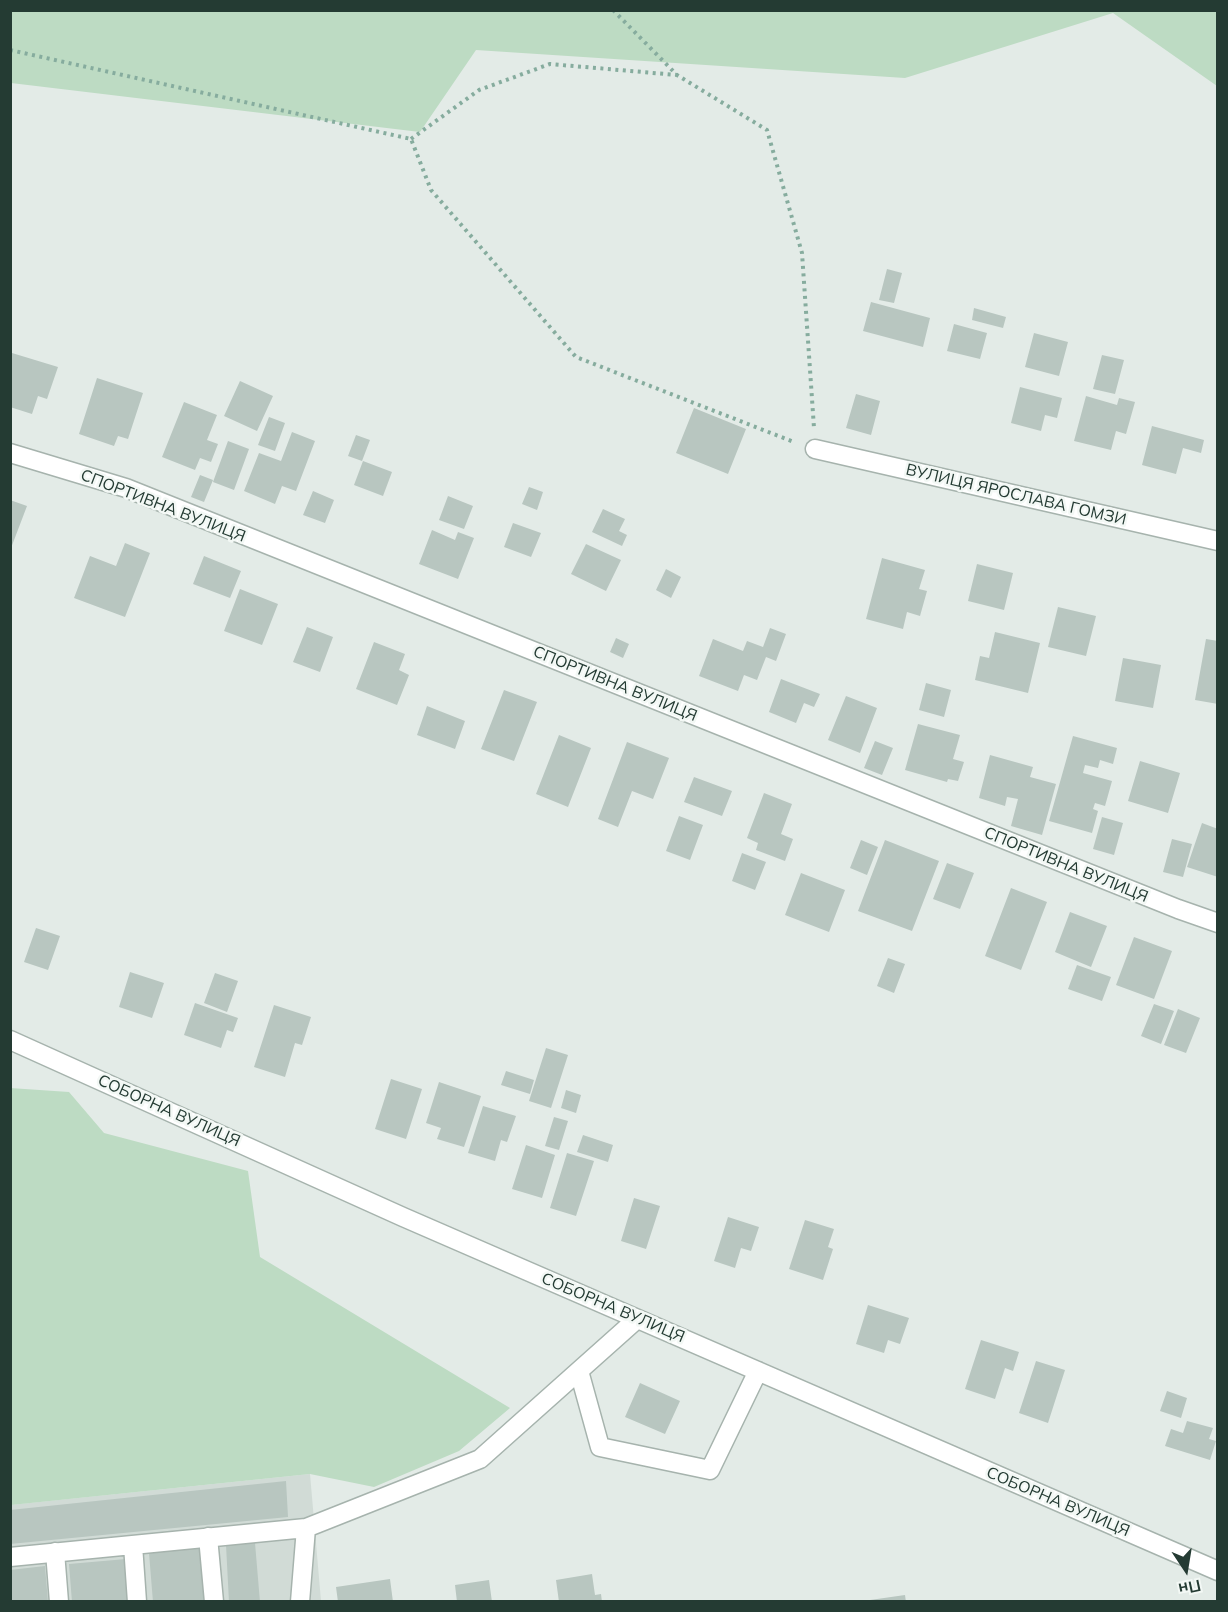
<!DOCTYPE html>
<meta charset="utf-8">
<style>
body{margin:0}
#map{position:relative;width:1228px;height:1612px;overflow:hidden;background:#e3ebe7;font-family:Mulish,sans-serif}
canvas{display:block}
.frame{position:absolute;inset:0;border:12px solid #243b33;pointer-events:none}
.north{position:absolute;left:1156px;top:1540px;width:60px;height:60px;-webkit-text-stroke:4px #f3f8f5;paint-order:stroke;rotate:168deg;font-size:16px;font-weight:700;line-height:24px;text-align:center;color:#243b33}
.north::after{content:'';display:block;margin:auto;width:21px;height:27px;background:#243b33;clip-path:polygon(50% 0,100% 100%,50% 72%,0 100%)}
</style>
<div id="map">
<canvas width="1228" height="1612"></canvas>
<div class="frame"></div>
<div class="north">Пн</div>
</div>
<script>
const c = document.querySelector('canvas').getContext('2d');
c.lineJoin = 'round';
function paint(path, color) {
  c.fillStyle = color;
  c.fill(path, 'evenodd');
}
function poly(rows) {
  const path = new Path2D();
  for (const r of rows) {
    path.moveTo(r[0], r[1]);
    for (let i = 2; i < r.length; i += 2) path.lineTo(r[i], r[i + 1]);
  }
  return path;
}
function strokePath(path, color, width, dash) {
  c.strokeStyle = color;
  c.lineWidth = width;
  c.lineCap = dash ? 'butt' : 'round';
  c.setLineDash(dash || []);
  c.stroke(path);
}
function write(font, color, halo, rows, align = 'center') {
  c.font = font + ' Mulish,sans-serif';
  c.lineWidth = 5;
  c.setLineDash([]);
  c.textBaseline = 'middle';
  c.strokeStyle = halo;
  c.fillStyle = color;
  for (const [text, x, y, turn = 0] of rows) {
    c.save();
    c.translate(x, y);
    c.rotate((+turn || 0) * Math.PI / 180);
    c.textAlign = isNaN(turn) ? turn : align;
    if (halo) c.strokeText(text, 0, 0);
    c.fillText(text, 0, 0);
    c.restore();
  }
}
paint(poly([
 [310,1474,321,1601,11,1601,10,1505]
]), '#d1dbd6');
paint(poly([
 [11,10,1217,11,1217,86,1113,13,905,78,476,50,420,132,11,83],
 [10,1088,69,1092,104,1133,248,1171,260,1257,510,1408,459,1451,374,1487,310,1474,11,1505]
]), '#bddbc3');
paint(poly([
 [887,269,902,273,894,303,879,300],
 [871,302,930,318,923,347,863,331],
 [974,308,1006,317,1003,328,972,320],
 [954,324,987,333,980,359,947,351],
 [1034,333,1068,342,1059,376,1025,367],
 [12,353,58,367,47,399,38,396,32,414,10,407],
 [1102,355,1124,360,1115,394,1093,389],
 [97,378,143,393,128,439,118,436,114,446,79,434],
 [240,381,273,396,257,431,224,416],
 [1020,387,1062,398,1057,418,1045,415,1041,431,1011,423],
 [856,394,880,401,871,435,846,428],
 [1086,396,1117,405,1119,398,1135,402,1126,434,1116,431,1111,450,1074,441],
 [184,402,217,415,207,440,218,444,211,462,200,458,195,470,162,457],
 [694,408,746,429,728,474,676,453],
 [269,417,285,423,275,451,258,445],
 [1152,426,1204,440,1201,453,1183,448,1176,474,1142,465],
 [292,432,315,441,296,491,282,486,275,504,244,491,259,453,281,461],
 [356,435,370,440,362,461,348,456],
 [228,441,249,449,234,490,213,482],
 [363,461,392,472,383,496,354,485],
 [200,475,213,480,204,502,191,497],
 [529,487,543,492,537,510,522,504],
 [313,491,334,500,325,523,303,515],
 [448,496,473,506,464,529,439,520],
 [10,500,27,506,11,548,10,548],
 [603,509,625,519,619,531,627,535,622,546,592,532],
 [513,523,541,533,531,557,504,547],
 [432,530,455,540,458,532,474,538,458,579,419,564],
 [125,543,150,553,125,617,74,598,90,556,116,566],
 [586,544,621,560,606,591,571,574],
 [204,556,241,571,230,598,193,584],
 [882,558,925,570,919,589,927,591,920,616,907,612,903,629,866,619],
 [977,564,1013,573,1004,610,968,601],
 [666,569,681,577,671,598,656,590],
 [240,589,278,604,262,645,224,631],
 [1058,607,1096,616,1086,656,1048,647],
 [307,627,333,637,320,672,293,662],
 [770,628,786,634,776,661,766,657,757,680,744,675,738,691,699,676,713,639,743,651,747,641,763,647],
 [995,632,1040,643,1028,693,975,680,980,656,989,658],
 [616,638,629,644,623,658,610,652],
 [1206,639,1218,641,1218,704,1195,700],
 [374,642,405,654,399,670,409,675,397,705,356,689],
 [1123,658,1161,665,1153,708,1115,701],
 [781,679,820,694,814,707,804,703,796,723,769,712],
 [926,683,951,690,944,717,919,710],
 [504,690,537,702,514,761,481,749],
 [846,696,877,708,860,753,828,740],
 [427,706,465,721,455,749,417,735],
 [918,724,960,735,953,759,964,762,958,781,948,779,947,782,905,770],
 [559,735,591,748,568,807,536,794],
 [1073,736,1117,748,1113,764,1100,760,1098,768,1085,765,1083,773,1112,781,1105,806,1095,803,1093,809,1098,811,1092,833,1049,821],
 [875,741,893,748,882,775,864,768],
 [627,742,669,758,653,799,632,791,618,827,598,819],
 [990,755,1033,767,1030,777,1056,784,1042,835,1011,826,1018,799,1007,797,1005,806,979,798],
 [1140,761,1180,773,1168,813,1128,801],
 [694,777,732,791,722,816,684,802],
 [764,793,792,804,781,834,793,839,785,861,756,850,758,843,747,838],
 [679,816,703,825,690,860,666,851],
 [1102,817,1123,823,1114,855,1093,849],
 [1202,823,1218,829,1218,877,1187,867],
 [1172,839,1192,844,1183,877,1163,872],
 [861,840,878,847,867,875,850,868],
 [885,840,939,861,912,931,858,911],
 [742,853,766,862,755,890,732,881],
 [947,863,974,873,960,909,933,899],
 [801,873,845,890,829,932,785,915],
 [1011,888,1047,902,1021,970,985,956],
 [1070,912,1107,926,1091,967,1055,952],
 [36,928,60,936,48,970,24,962],
 [1134,937,1172,951,1154,999,1116,985],
 [888,958,905,964,894,993,877,986],
 [1077,965,1111,977,1102,1001,1068,989],
 [130,972,164,983,152,1018,119,1007],
 [215,973,238,981,227,1012,204,1003],
 [195,1003,238,1018,233,1032,227,1030,221,1048,184,1035],
 [1154,1004,1174,1011,1161,1044,1141,1036],
 [274,1005,311,1017,302,1045,295,1043,285,1077,254,1067],
 [1178,1009,1200,1018,1186,1053,1164,1045],
 [546,1048,568,1055,551,1108,529,1101],
 [506,1071,534,1080,530,1094,501,1085],
 [391,1079,422,1089,406,1139,375,1129],
 [439,1082,481,1096,464,1147,437,1139,441,1128,426,1123],
 [566,1090,581,1095,576,1113,561,1108],
 [483,1106,516,1116,507,1142,501,1140,495,1161,468,1153],
 [554,1117,568,1121,559,1150,545,1146],
 [583,1135,613,1145,608,1162,577,1152],
 [526,1145,555,1155,542,1198,512,1189],
 [567,1153,594,1161,576,1216,550,1208],
 [634,1198,660,1206,646,1249,621,1241],
 [728,1217,759,1227,751,1251,741,1248,735,1268,714,1261],
 [805,1220,834,1229,828,1247,833,1249,823,1280,789,1269],
 [868,1305,909,1318,900,1344,888,1340,884,1353,856,1344],
 [981,1340,1019,1352,1013,1371,1005,1368,995,1399,965,1389],
 [1036,1361,1065,1370,1048,1423,1019,1413],
 [640,1383,680,1401,665,1434,625,1417],
 [1167,1391,1187,1398,1181,1418,1160,1411],
 [1187,1421,1213,1428,1209,1439,1216,1441,1210,1460,1165,1446,1171,1429,1183,1433],
 [286,1481,288,1517,10,1544,10,1510],
 [255,1543,260,1602,229,1602,226,1545],
 [200,1548,204,1602,153,1602,149,1553],
 [126,1559,129,1602,72,1602,69,1564],
 [45,1566,48,1602,10,1602,10,1570],
 [592,1574,595,1595,601,1594,602,1602,559,1602,556,1580],
 [390,1579,393,1602,338,1602,336,1587],
 [489,1580,492,1602,457,1602,455,1585],
 [905,1595,906,1602,871,1602,870,1600]
]), '#b8c6c0');
const minor = poly([
 [815,449,1218,541],
 [10,453,126,488,1178,909,1218,923],
 [10,1040,403,1217,1218,1571],
 [579,1371,600,1447,710,1470,758,1371],
 [208,1537,214,1602],
 [133,1545,137,1602],
 [55,1552,59,1602],
 [10,1557,306,1528],
 [300,1602,306,1528,480,1459,637,1319]
]);
strokePath(minor, '#a6b3ad', 21);
strokePath(poly([
 [613,10,677,75,767,130,802,253,814,428],
 [10,50,411,139,431,190,576,357,794,442],
 [411,139,479,90,550,64,677,75]
]), '#86ac9e', 4, [3, 4.5]);
strokePath(minor, '#fff', 18);
write('16px', '#243b33', '#f3f8f5', [
 ["ВУЛИЦЯ ЯРОСЛАВА ГОМЗИ",1016,495,13],
 ["СПОРТИВНА ВУЛИЦЯ",163,506,21],
 ["СПОРТИВНА ВУЛИЦЯ",615,684,22],
 ["СПОРТИВНА ВУЛИЦЯ",1066,865,22],
 ["СОБОРНА ВУЛИЦЯ",169,1111,24],
 ["СОБОРНА ВУЛИЦЯ",613,1308,23],
 ["СОБОРНА ВУЛИЦЯ",1058,1502,23]
]);
</script>
